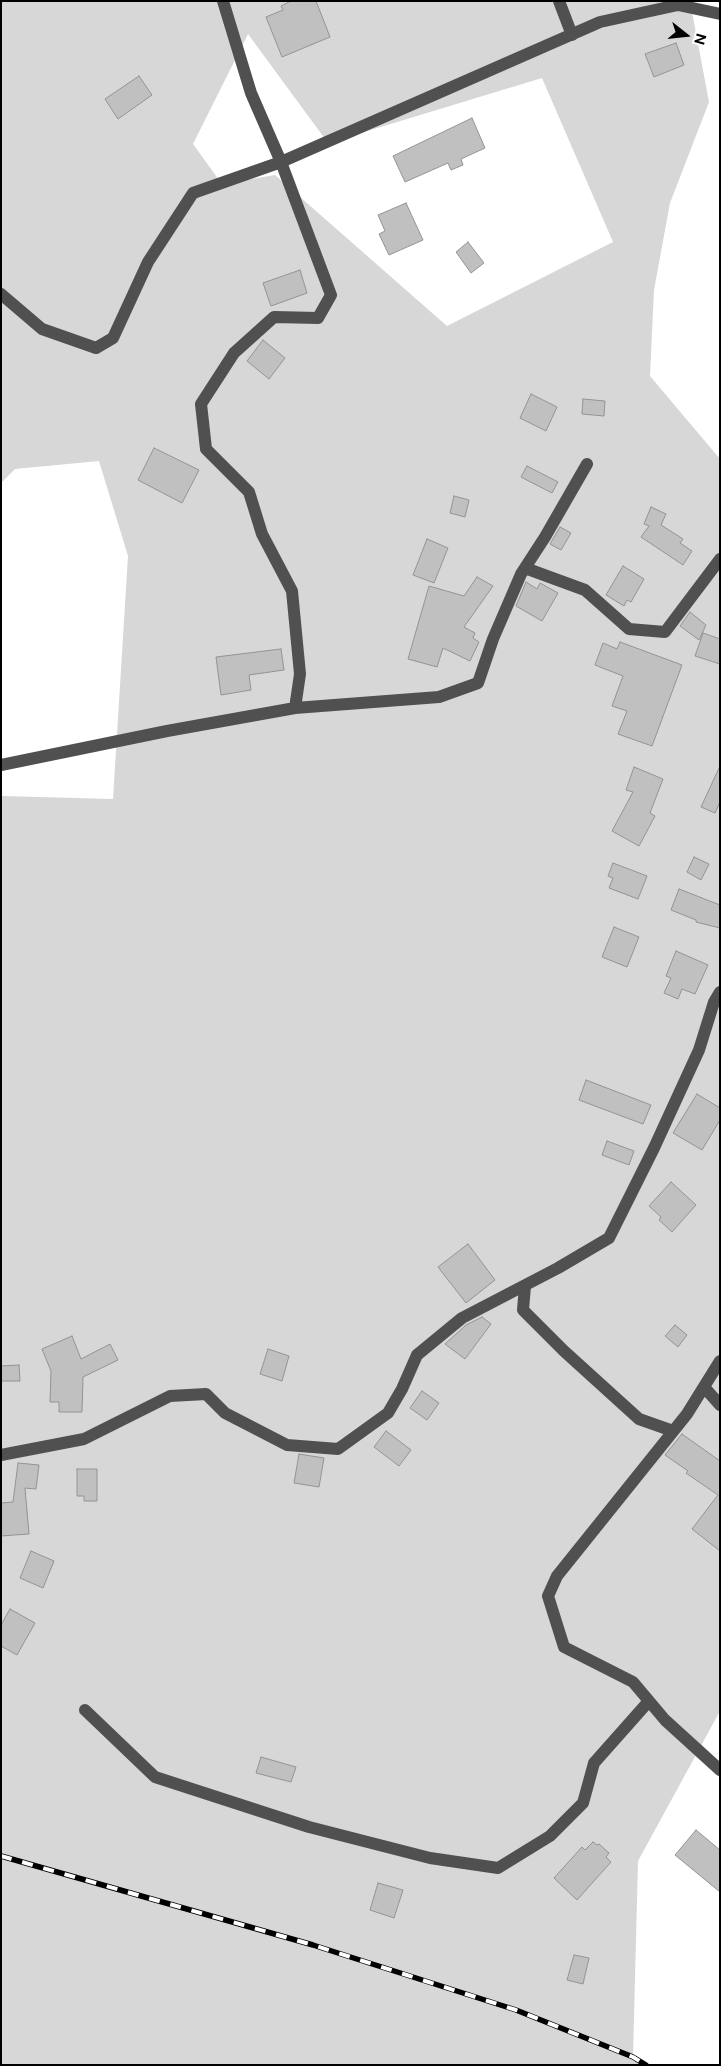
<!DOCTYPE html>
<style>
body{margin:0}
#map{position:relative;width:721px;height:2066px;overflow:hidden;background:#fff;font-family:"Public Sans",sans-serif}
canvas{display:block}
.frame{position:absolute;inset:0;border:2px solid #000;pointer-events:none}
.north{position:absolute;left:661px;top:10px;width:50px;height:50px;-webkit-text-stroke:4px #fff;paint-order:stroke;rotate:106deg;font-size:14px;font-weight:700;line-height:20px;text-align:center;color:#000}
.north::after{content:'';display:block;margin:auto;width:18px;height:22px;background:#000;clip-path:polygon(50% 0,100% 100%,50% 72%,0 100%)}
</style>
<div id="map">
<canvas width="721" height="2066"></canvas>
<div class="frame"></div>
<div class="north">N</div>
</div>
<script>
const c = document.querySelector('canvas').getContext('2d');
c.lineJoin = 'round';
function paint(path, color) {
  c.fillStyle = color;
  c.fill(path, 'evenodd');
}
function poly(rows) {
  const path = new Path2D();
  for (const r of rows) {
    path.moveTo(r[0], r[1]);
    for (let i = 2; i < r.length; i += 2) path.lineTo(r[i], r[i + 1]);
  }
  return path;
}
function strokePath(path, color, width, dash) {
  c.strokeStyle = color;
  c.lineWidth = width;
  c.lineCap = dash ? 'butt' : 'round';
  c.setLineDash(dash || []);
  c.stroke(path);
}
paint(poly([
 [1,1,690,1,709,102,670,203,654,290,650,376,720,459,720,1711,638,1861,633,2057,646,2065,1,2065,1,796,113,799,128,556,99,461,15,469,1,483],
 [248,34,328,143,542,78,613,242,447,326,275,175,222,184,193,144]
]), '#d7d7d7');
const building = poly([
 [291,1,316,1,330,37,282,57,266,17,283,10,281,6,291,1],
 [676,43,684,65,654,77,645,54,676,43],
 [139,76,152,95,118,119,105,99,139,76],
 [472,118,485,148,461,159,463,165,451,170,448,163,405,182,393,156,472,118],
 [406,203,423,240,389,255,379,234,385,231,378,215,406,203],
 [468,242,484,263,471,273,456,252,468,242],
 [300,270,307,293,271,306,263,283,300,270],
 [263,340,285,358,269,379,247,361,263,340],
 [531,394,557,407,546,431,520,418,531,394],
 [583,399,605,401,604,416,582,414,583,399],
 [154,448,199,470,182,503,138,480,154,448],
 [527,466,558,482,552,493,521,477,527,466],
 [454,496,469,500,465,517,450,513,454,496],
 [651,507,666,514,661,525,683,539,680,543,692,551,683,565,641,537,649,526,644,524,651,507],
 [560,527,571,533,561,550,550,544,560,527],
 [427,539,448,548,434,583,413,575,427,539],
 [623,566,644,579,631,602,627,600,624,606,606,595,623,566],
 [477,577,493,586,464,627,475,633,473,638,479,642,470,661,443,648,437,667,408,659,429,586,464,596,477,577],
 [526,582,537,589,540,583,558,593,542,621,516,606,526,582],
 [690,612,706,625,699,640,680,626,690,612],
 [703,633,720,639,720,664,695,656,703,633],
 [620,642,682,665,652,746,618,734,627,711,612,706,623,676,595,665,603,643,617,649,620,642],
 [281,649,284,670,249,675,251,690,221,695,216,657,281,649],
 [720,766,720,802,715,813,701,807,720,766],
 [634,767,663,779,650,813,655,816,639,846,612,831,633,792,626,790,634,767],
 [694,857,709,864,701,880,687,872,694,857],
 [613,863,647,876,638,899,609,888,613,878,608,876,613,863],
 [679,889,720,905,720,928,696,922,696,920,671,910,679,889],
 [614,927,639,937,627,967,602,957,614,927],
 [676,951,708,965,695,994,682,989,678,999,664,993,671,978,666,976,676,951],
 [586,1080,651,1105,643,1124,579,1100,586,1080],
 [697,1094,720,1108,720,1120,702,1150,673,1133,697,1094],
 [607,1141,634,1151,629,1165,602,1155,607,1141],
 [671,1182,696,1205,672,1232,659,1220,661,1217,649,1206,671,1182],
 [468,1244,495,1280,466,1303,438,1267,468,1244],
 [482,1317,491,1324,465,1359,445,1344,466,1325,482,1317],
 [675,1325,687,1335,678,1347,665,1336,675,1325],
 [72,1336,81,1359,110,1344,118,1360,83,1377,82,1412,59,1412,59,1402,50,1402,51,1371,42,1349,72,1336],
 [268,1349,289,1356,282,1381,260,1374,268,1349],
 [19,1365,20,1381,1,1381,1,1366,19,1365],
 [422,1391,439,1403,427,1420,410,1408,422,1391],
 [386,1431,411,1450,399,1466,374,1447,386,1431],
 [682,1434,720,1461,720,1551,692,1529,718,1495,686,1473,688,1471,665,1455,682,1434],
 [299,1454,324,1458,319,1487,294,1483,299,1454],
 [18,1463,39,1465,36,1489,25,1488,29,1534,1,1536,1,1503,13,1502,18,1463],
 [77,1469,97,1469,97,1501,84,1501,84,1496,77,1496,77,1469],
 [31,1551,54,1561,43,1588,20,1578,31,1551],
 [10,1609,35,1623,17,1655,1,1646,1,1625,10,1609],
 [261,1757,296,1767,291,1782,256,1773,261,1757],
 [696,1830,720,1850,720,1892,675,1855,696,1830],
 [593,1842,597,1845,599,1844,609,1853,606,1857,611,1862,577,1900,554,1878,582,1847,585,1850,593,1842],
 [378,1883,403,1890,394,1918,370,1910,378,1883],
 [574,1955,589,1958,583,1984,567,1980,574,1955]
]);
paint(building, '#c0c0c0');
strokePath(building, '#949494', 1);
strokePath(poly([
 [223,1,251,93,281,162,331,295,318,318,274,317,234,353,201,404,206,449,249,492,262,534,292,591,300,674,295,708],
 [559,1,572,35],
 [1,294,42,329,96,348,113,338,148,262,193,193,281,162,600,22,678,5,720,14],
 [525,568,585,590,629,629,665,632,720,559],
 [1,765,167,731,295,708,439,697,478,683,493,639,521,574,545,537,587,464],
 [525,1286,523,1310,564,1351,639,1419,673,1431],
 [720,1361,687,1414,557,1576,548,1596,564,1647,633,1682,665,1720,720,1770],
 [704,1387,720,1405],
 [1,1455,84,1439,170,1396,206,1394,225,1413,287,1445,338,1449,388,1413,402,1389,417,1355,462,1318,558,1268,609,1238,654,1148,699,1050,714,1002,720,992],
 [85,1710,155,1777,309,1827,430,1858,498,1868,550,1836,583,1803,594,1763,649,1701]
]), '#505050', 12);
const rail = poly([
 [1,1856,313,1945,516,2010,633,2057,646,2065]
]);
strokePath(rail, '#000', 5.5);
strokePath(rail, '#fff', 4, [11]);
</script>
